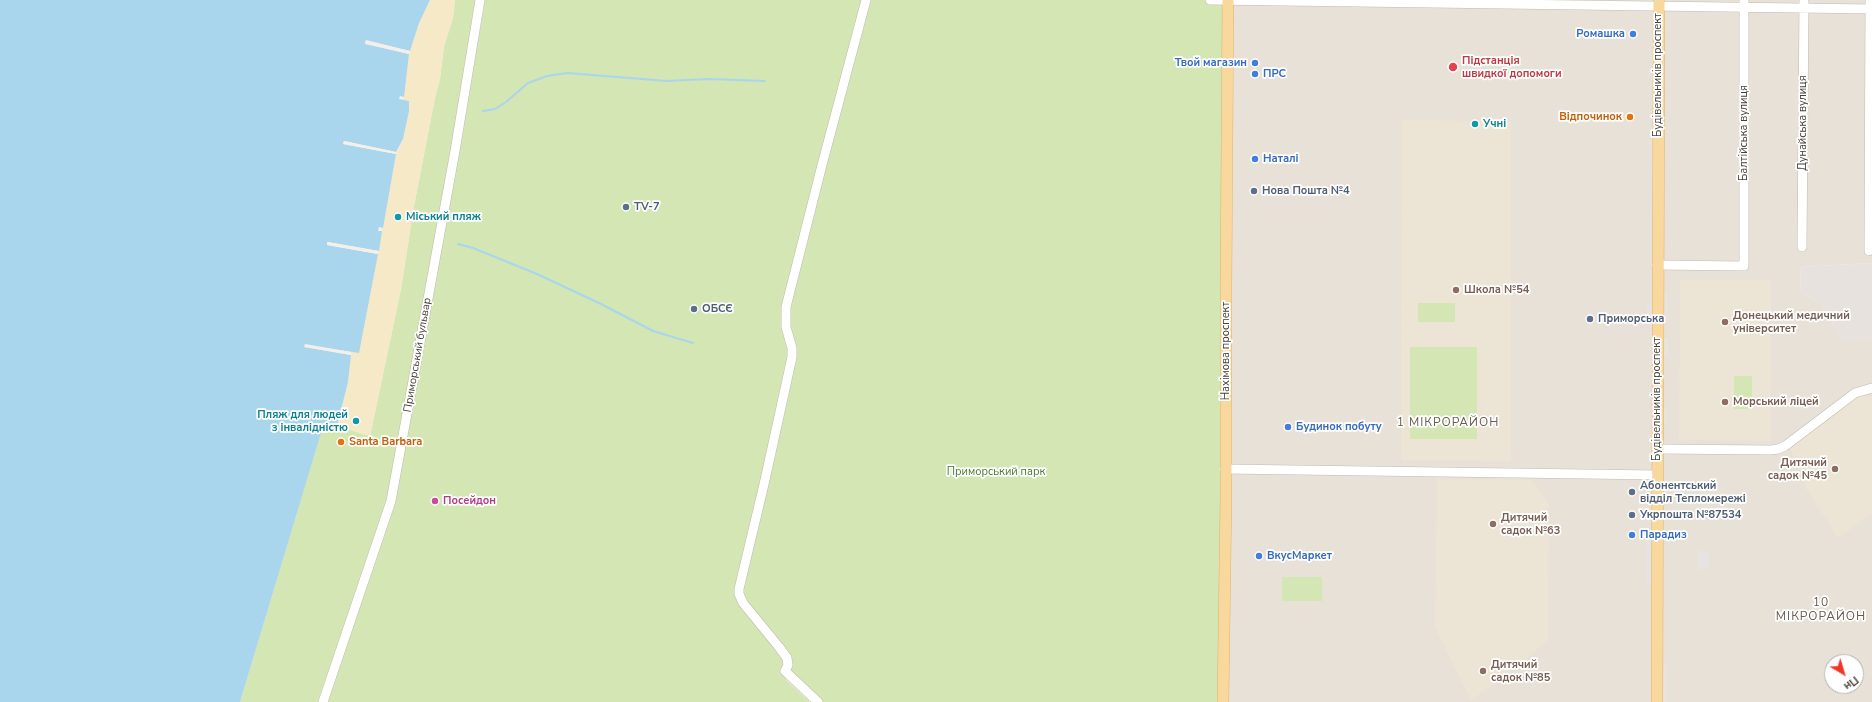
<!DOCTYPE html>
<meta charset="utf-8">
<style>
body{margin:0}
#map{position:relative;width:1872px;height:702px;overflow:hidden;background:#f4f0e9;font-family:"Nunito Sans",sans-serif}
canvas{display:block}
.north{position:absolute;left:1824px;top:654px;width:40px;height:40px;box-sizing:border-box;background:#fff;border:1px solid #b5b3af;border-radius:50%;rotate:142deg;font-size:11px;font-weight:700;line-height:16px;text-align:center;color:#474038}
.north::after{content:'';display:block;margin:auto;width:14px;height:18px;background:#f03525;clip-path:polygon(50% 0,100% 100%,50% 72%,0 100%)}
</style>
<div id="map">
<canvas width="1872" height="702"></canvas>
<div class="north">Пн</div>
</div>
<script>
const c = document.querySelector('canvas').getContext('2d');
c.lineJoin = 'round';
function paint(path, color) {
  c.fillStyle = color;
  c.fill(path, 'evenodd');
}
function poly(rows) {
  const path = new Path2D();
  for (const r of rows) {
    path.moveTo(r[0], r[1]);
    for (let i = 2; i < r.length; i += 2) path.lineTo(r[i], r[i + 1]);
  }
  return path;
}
function strokePath(path, color, width, dash) {
  c.strokeStyle = color;
  c.lineWidth = width;
  c.lineCap = dash ? 'butt' : 'round';
  c.setLineDash(dash || []);
  c.stroke(path);
}
function write(font, color, halo, rows, align = 'center') {
  c.font = font + ' "Nunito Sans",sans-serif';
  c.lineWidth = 3.5;
  c.setLineDash([]);
  c.textBaseline = 'middle';
  c.strokeStyle = halo;
  c.fillStyle = color;
  for (const [text, x, y, turn = 0] of rows) {
    c.save();
    c.translate(x, y);
    c.rotate((+turn || 0) * Math.PI / 180);
    c.textAlign = isNaN(turn) ? turn : align;
    if (halo) c.strokeText(text, 0, 0);
    c.fillText(text, 0, 0);
    c.restore();
  }
}
paint(poly([
 [1501,0,1655,0,1655,2],
 [1663,0,1872,0,1872,263,1800,267,1801,292,1821,303,1842,341,1872,340,1872,702,1667,702,1667,663,1661,663,1662,425,1667,425,1667,408,1662,407,1662,358,1667,357,1668,340,1662,339,1662,322,1668,321,1667,293,1662,293],
 [1832,662,1856,662,1856,686,1832,686],
 [1234,4,1655,10,1653,304,1647,304,1647,321,1653,321,1652,471,1230,465],
 [1230,472,1652,479,1653,535,1646,535,1646,585,1653,585,1652,702,1228,702]
]), '#e8e1d8');
paint(poly([
 [1872,263,1872,340,1842,342,1821,303,1801,292,1800,267]
]), '#e7e2de');
paint(poly([
 [1402,120,1511,121,1511,461,1401,460],
 [1680,280,1771,280,1771,441,1679,440],
 [1856,396,1872,397,1872,513,1838,538,1807,490,1790,447],
 [1437,479,1531,480,1549,504,1548,641,1471,701,1435,627]
]), '#ece4d4');
paint(poly([
 [455,0,476,0,451,150,387,500,318,702,240,702,324,422,370,436,401,289,414,206,435,98,440,79,444,46,453,18],
 [485,0,1227,0,1221,702,819,702,788,674,786,680,810,702,327,702,394,503,459,153],
 [1418,303,1455,303,1455,322,1418,322],
 [1410,347,1477,347,1477,439,1410,439],
 [1734,376,1752,376,1752,409,1734,409],
 [1282,577,1322,577,1322,601,1282,601]
]), '#d3e6b4');
paint(poly([
 [430,0,455,0,453,18,444,46,440,79,435,98,414,206,401,289,370,436,337,426,348,382,351,352,359,352,396,154,403,139,409,111,409,101,403,100,409,54,419,23]
]), '#f6e9c8');
paint(poly([
 [1657,293,1668,293,1668,322,1647,321,1647,304,1657,304],
 [1657,339,1668,340,1667,358,1657,358],
 [1657,407,1667,407,1667,425,1657,425],
 [1646,535,1657,535,1657,585,1646,585],
 [1698,551,1709,551,1709,569,1698,569],
 [1652,634,1657,634,1657,663,1667,663,1667,702,1652,702]
]), '#e6e3e1');
paint(poly([
 [0,0,430,0,419,23,410,51,366,41,365,44,409,54,404,97,400,96,399,99,409,101,409,111,403,139,396,152,344,141,343,144,396,154,383,228,379,227,378,231,382,231,379,251,328,242,327,245,378,254,359,353,305,345,305,347,351,355,348,382,337,426,324,423,240,702,0,702]
]), '#a9d6ed');
paint(poly([
 [366,40,410,51,409,54,365,43],
 [344,141,396,152,396,154,343,144],
 [327,242,379,251,378,254,327,245],
 [305,344,351,352,351,355,304,347]
]), '#f4f0e9');
strokePath(poly([
 [483,111,495,109,506,102,528,83,547,76,567,73,667,81,708,79,765,81],
 [458,244,473,248,537,274,601,304,653,331,693,343]
]), '#a9d6ed', 2);
const minor = poly([
 [1210,0,1872,9],
 [1802,247,1804,0],
 [1869,251,1870,0],
 [1657,265,1744,266,1744,0],
 [1657,449,1771,450,1778,449,1785,446,1855,393,1872,388],
 [1225,469,1657,475],
 [323,702,391,501,455,151,480,0],
 [818,702,785,671,788,665,787,658,779,647,743,603,739,594,739,589,765,480,792,357,792,348,786,327,786,307,822,165,866,0]
]);
const major = poly([
 [1223,702,1226,497,1226,286,1228,0],
 [1657,702,1659,0]
]);
strokePath(minor, '#c2baaf', 10);
strokePath(major, '#deb46d', 12);
strokePath(minor, '#fff', 9);
strokePath(major, '#f9d89d', 11);
for (const [x, y, r, color] of [
 [1633,34,4,"#3f7fe0"],
 [1255,63,4,"#3f7fe0"],
 [1453,67,5,"#e0444e"],
 [1255,74,4,"#3f7fe0"],
 [1630,117,4,"#e8710a"],
 [1475,124,4,"#0f9aa8"],
 [1255,159,4,"#3f7fe0"],
 [1254,191,4,"#5c6f8a"],
 [626,207,4,"#5c6f8a"],
 [398,217,4,"#0f9aa8"],
 [1456,290,4,"#8d6e63"],
 [694,309,4,"#5c6f8a"],
 [1590,319,4,"#5c6f8a"],
 [1725,322,4,"#8d6e63"],
 [1725,402,4,"#8d6e63"],
 [356,421,4,"#0f9aa8"],
 [1288,427,4,"#3f7fe0"],
 [341,442,4,"#e8710a"],
 [1835,469,4,"#8d6e63"],
 [1632,492,4,"#5c6f8a"],
 [435,501,4,"#d1479c"],
 [1632,515,4,"#5c6f8a"],
 [1493,524,4,"#8d6e63"],
 [1632,535,4,"#3f7fe0"],
 [1259,556,4,"#3f7fe0"],
 [1483,671,4,"#8d6e63"]
]) {
  const dot = new Path2D();
  dot.arc(x, y, r, 0, 2 * Math.PI);
  c.fillStyle = color;
  c.fill(dot);
  strokePath(dot, '#fff', 1.5);
}
write('bold 11px', '#366cbe', '#fff', [
 ["Ромашка",1625,34,"right"],
 ["Твой магазин",1247,63,"right"],
 ["ПРС",1263,74],
 ["Наталі",1263,159],
 ["Будинок побуту",1296,427],
 ["Парадиз",1640,535],
 ["ВкусМаркет",1267,556]
], 'left');
write('bold 11px', '#be3a42', '#fff', [
 ["Підстанція",1462,61],
 ["швидкої допомоги",1462,74]
], 'left');
write('11px', '#474038', '#fff', [
 ["Будівельників проспект",1658,75,-90],
 ["Дунайська вулиця",1803,123,-90],
 ["Балтійська вулиця",1744,133,-90],
 ["Нахімова проспект",1226,351,-90],
 ["Приморський бульвар",418,355,-80],
 ["Будівельників проспект",1657,399,-90]
]);
write('bold 11px', '#c56008', '#fff', [
 ["Відпочинок",1622,117],
 ["Santa Barbara",349,442,"left"]
], 'right');
write('bold 11px', '#0d838f', '#fff', [
 ["Учні",1483,124],
 ["Міський пляж",406,217],
 ["Пляж для людей",348,415,"right"],
 ["з інвалідністю",348,428,"right"]
], 'left');
write('bold 11px', '#4e5e75', '#fff', [
 ["Нова Пошта №4",1262,191],
 ["TV-7",634,207],
 ["ОБСЄ",702,309],
 ["Приморська",1598,319],
 ["Абонентський",1640,486],
 ["відділ Тепломережі",1640,499],
 ["Укрпошта №87534",1640,515]
], 'left');
write('bold 11px', '#785e54', '#fff', [
 ["Школа №54",1464,290],
 ["Донецький медичний",1733,316],
 ["університет",1733,329],
 ["Морський ліцей",1733,402],
 ["Дитячий",1827,463,"right"],
 ["садок №45",1827,476,"right"],
 ["Дитячий",1501,518],
 ["садок №63",1501,531],
 ["Дитячий",1491,665],
 ["садок №85",1491,678]
], 'left');
write('11px', '#4e772d', '#fff', [
 ["Приморський парк",996,472]
]);
write('bold 11px', '#b23c85', '#fff', [
 ["Посейдон",443,501]
], 'left');
c.letterSpacing = '1px';
write('12px', '#6a5d50', '#fff', [
 ["1 МІКРОРАЙОН",1448,423],
 ["10",1821,603],
 ["МІКРОРАЙОН",1821,617]
]);
c.letterSpacing = '0px';
</script>
